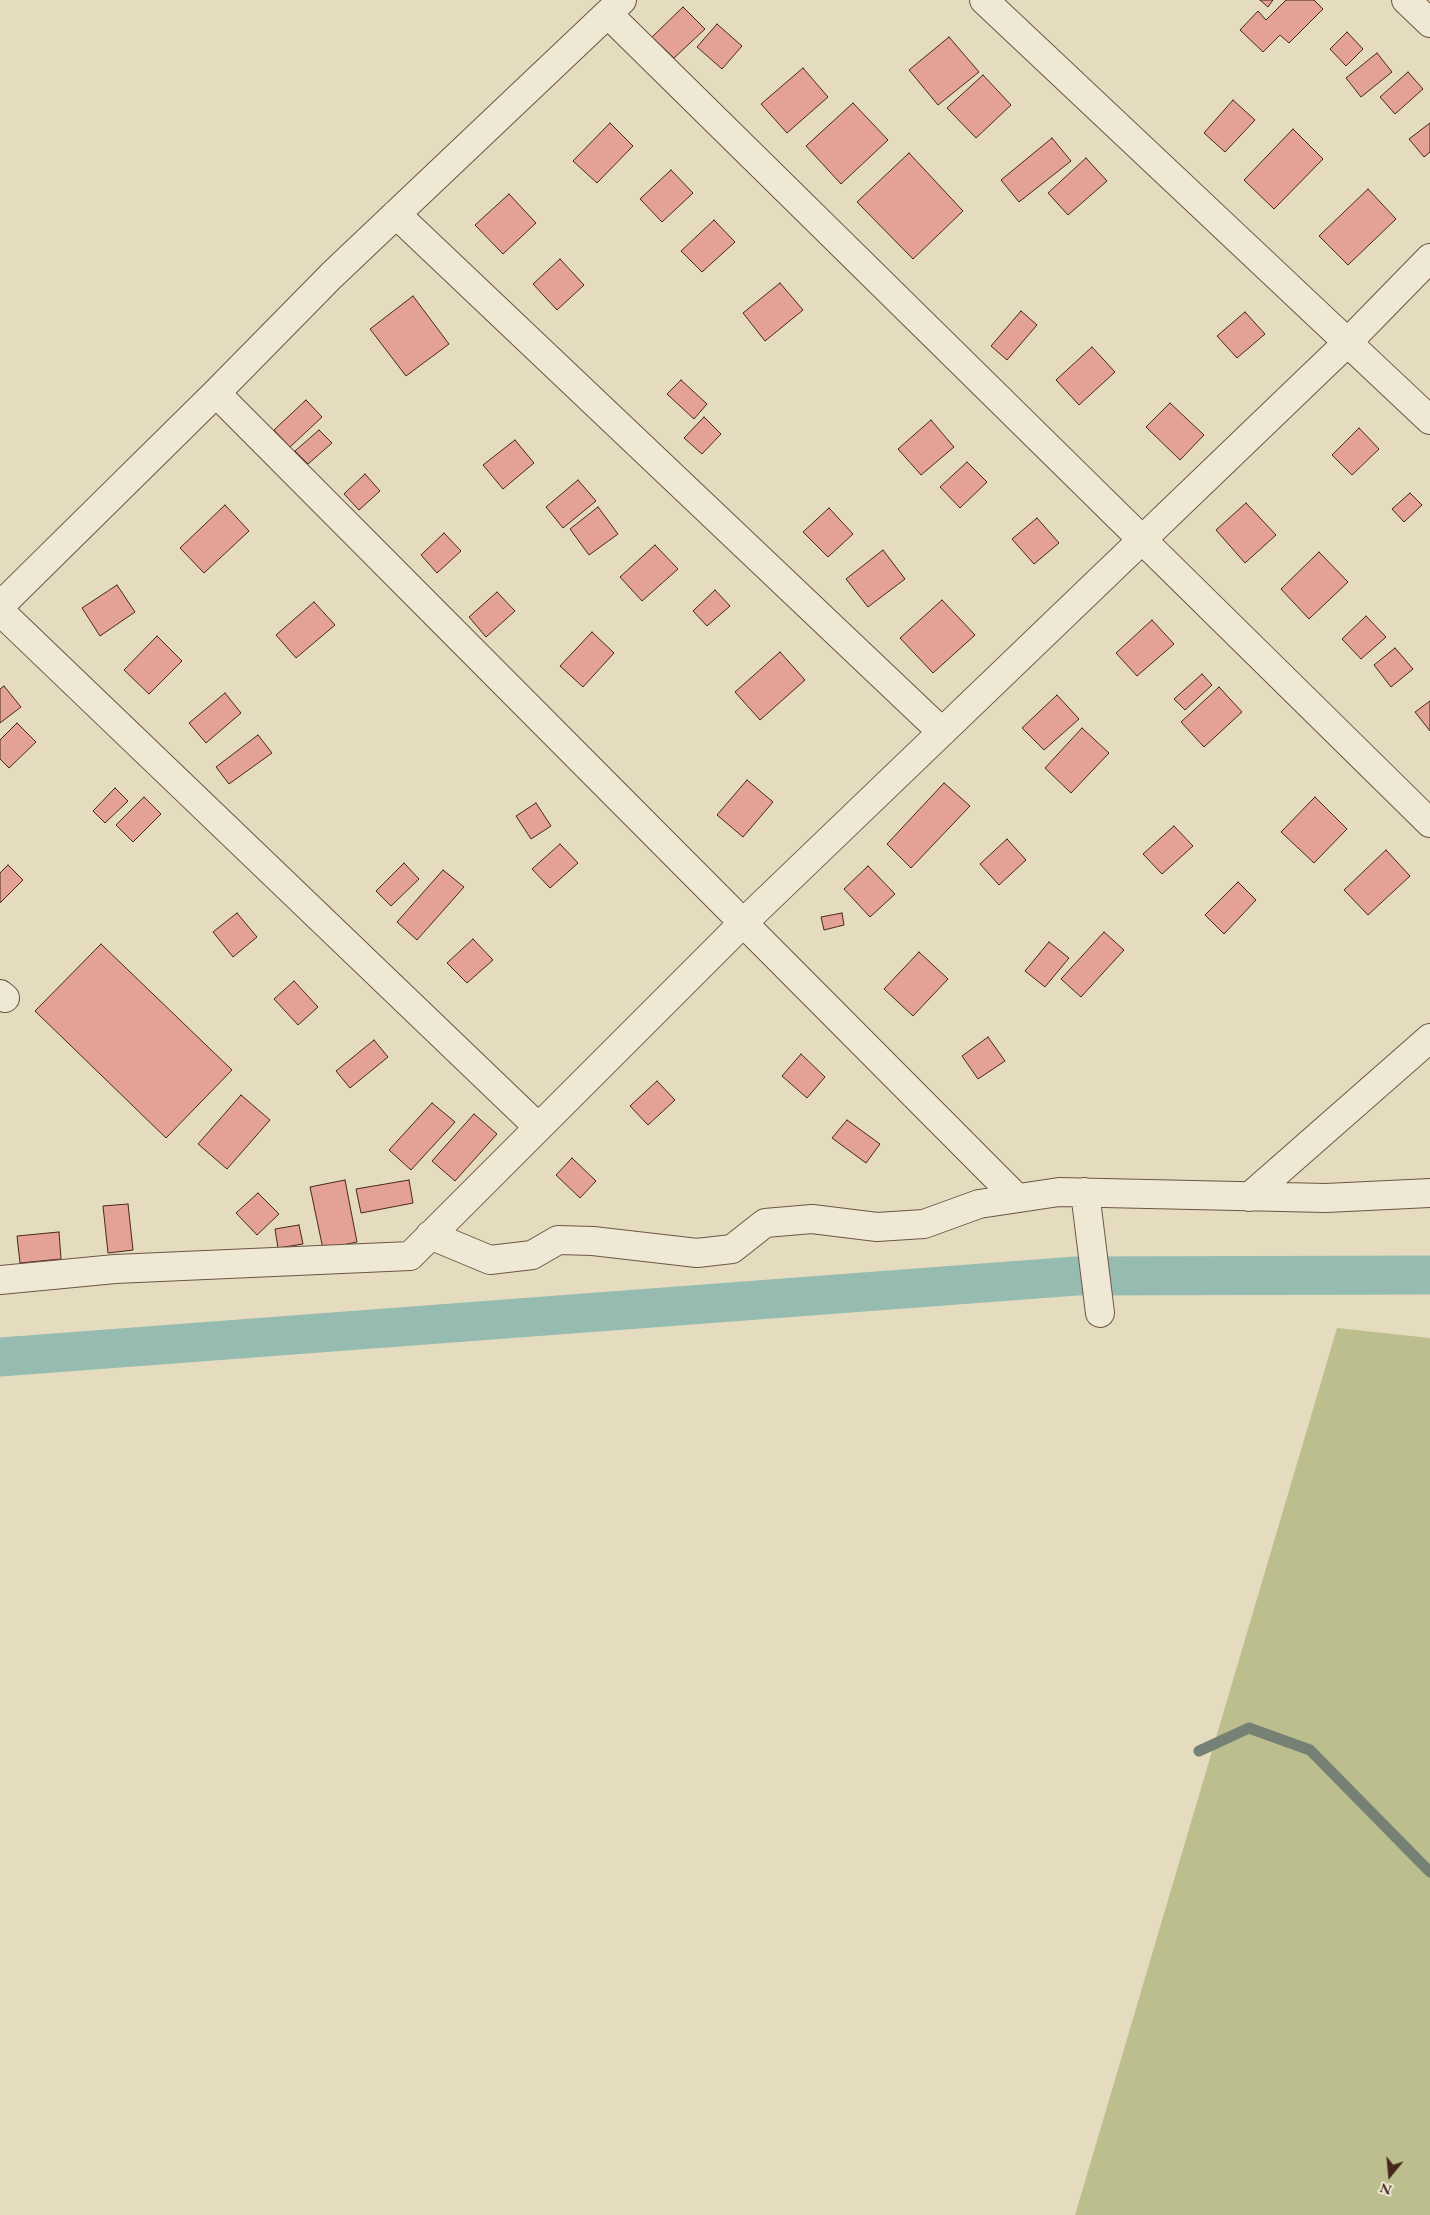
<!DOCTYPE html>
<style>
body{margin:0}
#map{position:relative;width:1430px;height:2215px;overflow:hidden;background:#e5dcbf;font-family:"EB Garamond",serif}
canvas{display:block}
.north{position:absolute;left:1365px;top:2150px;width:50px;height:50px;-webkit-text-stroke:4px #eee8d5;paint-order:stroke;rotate:197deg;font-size:14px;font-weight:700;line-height:20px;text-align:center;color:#45281a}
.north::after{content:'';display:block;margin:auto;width:18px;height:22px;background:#45281a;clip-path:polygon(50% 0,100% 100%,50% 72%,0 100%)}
</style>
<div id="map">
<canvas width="1430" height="2215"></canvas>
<div class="north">N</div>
</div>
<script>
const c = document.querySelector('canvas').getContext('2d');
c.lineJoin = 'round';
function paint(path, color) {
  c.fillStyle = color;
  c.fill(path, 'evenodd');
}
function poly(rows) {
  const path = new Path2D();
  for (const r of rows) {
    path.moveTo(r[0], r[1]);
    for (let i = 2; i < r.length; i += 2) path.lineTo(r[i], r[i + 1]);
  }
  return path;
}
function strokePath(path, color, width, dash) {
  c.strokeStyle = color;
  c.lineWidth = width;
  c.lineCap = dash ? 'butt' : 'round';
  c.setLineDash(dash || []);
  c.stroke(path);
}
paint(poly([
 [1337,1328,1430,1338,1430,2215,1075,2215]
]), '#bcbe8d');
strokePath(poly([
 [1199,1751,1249,1728,1310,1750,1430,1872]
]), '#768175', 11);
strokePath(poly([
 [0,1357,1076,1276,1430,1275]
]), '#96bcb1', 39);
const building = poly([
 [1260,0,1273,0,1268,7,1260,0],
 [1286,0,1314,0,1323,9,1289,43,1280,35,1263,52,1240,30,1258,11,1266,20,1286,0],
 [683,7,705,29,674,58,652,37,683,7],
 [717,24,742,46,722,69,697,47,717,24],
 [1347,32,1363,49,1346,66,1330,49,1347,32],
 [949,37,979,72,938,105,909,70,949,37],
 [1377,53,1392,72,1361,97,1346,78,1377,53],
 [803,68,828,97,787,133,761,104,803,68],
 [1408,72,1423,89,1395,114,1380,97,1408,72],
 [983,75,1011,105,976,138,947,108,983,75],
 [1233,100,1255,120,1225,152,1204,133,1233,100],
 [853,103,888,140,841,184,806,146,853,103],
 [610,123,633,146,597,183,573,161,610,123],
 [1430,123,1430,152,1424,157,1409,139,1430,123],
 [1293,129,1323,159,1274,209,1244,180,1293,129],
 [1052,138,1071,161,1019,202,1001,180,1052,138],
 [909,153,963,211,913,259,857,202,909,153],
 [1086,158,1107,181,1068,215,1048,193,1086,158],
 [671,170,693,193,662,222,640,199,671,170],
 [1368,189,1396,219,1348,265,1319,236,1368,189],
 [509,194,536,223,503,254,475,225,509,194],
 [714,220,735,242,702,272,681,251,714,220],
 [560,259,584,285,557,310,533,284,560,259],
 [780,283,803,310,765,341,743,313,780,283],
 [413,296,449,344,406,376,370,329,413,296],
 [1021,311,1037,325,1007,360,991,346,1021,311],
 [1245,312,1265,334,1237,358,1217,336,1245,312],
 [1092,347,1115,372,1079,405,1056,380,1092,347],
 [681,380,707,404,694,419,667,394,681,380],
 [306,400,322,417,290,447,274,430,306,400],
 [1170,403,1204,435,1180,460,1146,427,1170,403],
 [704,417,721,434,702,454,684,438,704,417],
 [931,420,954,447,921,475,898,449,931,420],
 [1359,428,1379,449,1352,475,1332,455,1359,428],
 [319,430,332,443,308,464,295,451,319,430],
 [515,440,534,463,503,489,483,465,515,440],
 [967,462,987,482,960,508,940,487,967,462],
 [365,474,380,491,359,510,344,494,365,474],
 [578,480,596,501,563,528,546,507,578,480],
 [1410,493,1422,505,1404,522,1392,509,1410,493],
 [1246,503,1276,535,1245,563,1216,530,1246,503],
 [225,505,249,531,204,573,180,548,225,505],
 [598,507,618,534,589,555,570,529,598,507],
 [829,508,853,534,828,557,803,532,829,508],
 [1037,518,1059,543,1034,564,1012,539,1037,518],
 [444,533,461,551,437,573,421,555,444,533],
 [655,545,678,569,642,601,620,577,655,545],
 [883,550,905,579,868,607,846,579,883,550],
 [1319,552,1348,582,1309,619,1281,589,1319,552],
 [117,585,135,612,100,636,82,608,117,585],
 [715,590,730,606,707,626,693,611,715,590],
 [497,592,515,611,486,637,469,617,497,592],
 [942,600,975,635,933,673,900,638,942,600],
 [314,602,335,625,296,658,276,635,314,602],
 [1366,616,1386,637,1361,659,1342,639,1366,616],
 [1152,620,1174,644,1137,676,1116,653,1152,620],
 [592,632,614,653,583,687,560,666,592,632],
 [157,636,182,661,149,694,124,670,157,636],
 [1395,648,1413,669,1391,687,1374,665,1395,648],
 [780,652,805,680,760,720,735,692,780,652],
 [1202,674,1212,685,1185,710,1174,699,1202,674],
 [4,686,21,707,0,723,0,689,4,686],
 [1219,687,1242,712,1204,747,1181,722,1219,687],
 [225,693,241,713,206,743,189,723,225,693],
 [1057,695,1079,719,1044,750,1022,728,1057,695],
 [1430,701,1430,731,1415,712,1430,701],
 [17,723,36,742,9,768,0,759,0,740,17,723],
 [1082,728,1109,753,1071,793,1045,768,1082,728],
 [258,735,272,753,229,784,216,767,258,735],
 [747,780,773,802,743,837,717,815,747,780],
 [944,783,970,806,911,868,887,844,944,783],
 [115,788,128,801,105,823,93,811,115,788],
 [144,797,161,814,133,842,116,825,144,797],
 [1315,797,1347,829,1314,863,1281,832,1315,797],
 [536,803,551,826,531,839,516,816,536,803],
 [1174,826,1193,846,1162,874,1143,854,1174,826],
 [1007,839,1026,860,999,885,980,864,1007,839],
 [560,844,578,863,550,888,532,869,560,844],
 [1386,850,1410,876,1368,915,1344,890,1386,850],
 [404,863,419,879,391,906,376,891,404,863],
 [8,865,23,880,0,903,0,873,8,865],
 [868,866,895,894,870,917,844,889,868,866],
 [443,870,464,887,417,940,397,922,443,870],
 [1238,882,1256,900,1224,934,1205,915,1238,882],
 [237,913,257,937,233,957,213,932,237,913],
 [842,913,844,925,824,930,821,917,842,913],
 [1104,932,1124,950,1081,997,1061,979,1104,932],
 [473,939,493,960,467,983,447,963,473,939],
 [1049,942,1069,958,1045,987,1025,971,1049,942],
 [101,944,232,1070,166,1138,35,1011,101,944],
 [919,952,948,979,913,1016,884,989,919,952],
 [294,981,318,1007,298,1025,274,999,294,981],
 [988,1037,1005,1061,978,1079,962,1056,988,1037],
 [374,1040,388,1057,350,1088,336,1071,374,1040],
 [801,1054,825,1077,807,1098,782,1076,801,1054],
 [657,1081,675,1100,648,1125,630,1106,657,1081],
 [241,1095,270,1120,227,1169,198,1144,241,1095],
 [432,1103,455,1122,411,1170,389,1150,432,1103],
 [474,1114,497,1134,455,1181,432,1161,474,1114],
 [847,1120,880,1144,866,1163,832,1138,847,1120],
 [572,1158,596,1181,580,1198,556,1175,572,1158],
 [345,1180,357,1242,323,1249,310,1187,345,1180],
 [409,1180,413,1203,361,1213,356,1189,409,1180],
 [258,1193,279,1214,257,1235,236,1213,258,1193],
 [128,1204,133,1250,108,1253,103,1206,128,1204],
 [299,1225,303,1244,278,1248,275,1229,299,1225],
 [59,1232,61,1259,20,1263,17,1236,59,1232]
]);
paint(building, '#e4a195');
strokePath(building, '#45281a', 1);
const minor = poly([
 [984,0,1430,420],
 [1406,0,1430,23],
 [608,14,1430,823],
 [396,214,942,732],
 [216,393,1017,1198],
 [0,606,216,393,332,275,622,0],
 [0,611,538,1127],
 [0,994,5,998],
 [1085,1192,1100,1313],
 [1249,1197,1430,1038],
 [430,1235,490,1260,532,1255,558,1240,593,1241,697,1253,732,1249,765,1223,812,1219,877,1227,924,1224,979,1204,1059,1192,1326,1198,1430,1193],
 [0,1280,115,1269,410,1256,743,923,1348,342,1430,258]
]);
strokePath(minor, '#6d5543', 30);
strokePath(minor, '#eee8d5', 28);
</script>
